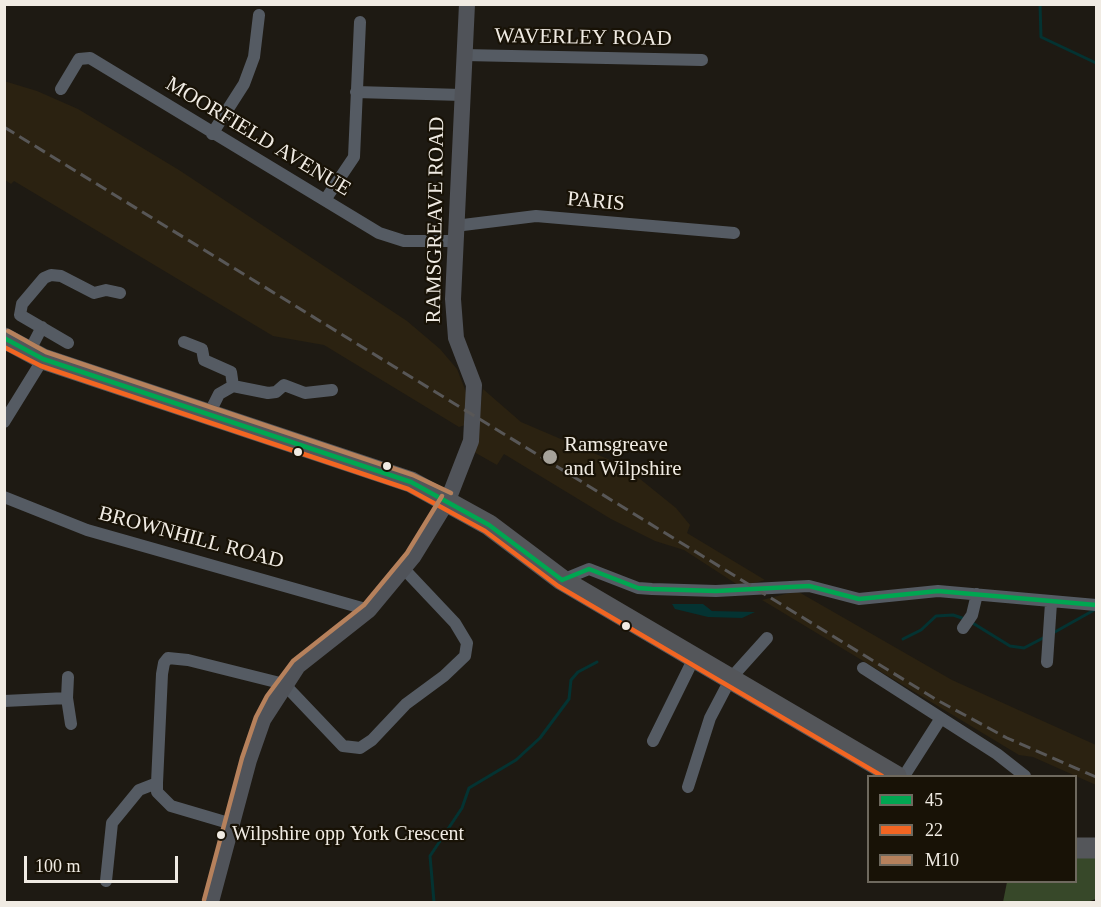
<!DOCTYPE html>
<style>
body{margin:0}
#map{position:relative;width:1101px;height:907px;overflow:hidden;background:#1e1a13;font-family:Georgia,serif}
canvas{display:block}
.frame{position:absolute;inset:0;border:6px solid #f0ebe3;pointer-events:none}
.legend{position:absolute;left:867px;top:775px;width:210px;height:108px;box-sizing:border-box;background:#181206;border:2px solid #6e695e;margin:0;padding:8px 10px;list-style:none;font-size:18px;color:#f0ebe3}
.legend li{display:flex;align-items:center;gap:12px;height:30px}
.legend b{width:30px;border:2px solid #6e695e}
.scale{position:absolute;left:24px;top:856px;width:154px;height:27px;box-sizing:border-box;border:3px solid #f0ebe3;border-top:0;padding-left:8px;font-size:18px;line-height:21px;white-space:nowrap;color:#f0ebe3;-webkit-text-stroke:4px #181206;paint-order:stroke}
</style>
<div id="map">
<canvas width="1101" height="907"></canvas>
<div class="frame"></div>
<ul class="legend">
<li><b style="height:8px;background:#00a651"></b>45</li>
<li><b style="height:8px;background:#f26522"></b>22</li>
<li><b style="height:8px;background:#b6815c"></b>M10</li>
</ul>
<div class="scale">100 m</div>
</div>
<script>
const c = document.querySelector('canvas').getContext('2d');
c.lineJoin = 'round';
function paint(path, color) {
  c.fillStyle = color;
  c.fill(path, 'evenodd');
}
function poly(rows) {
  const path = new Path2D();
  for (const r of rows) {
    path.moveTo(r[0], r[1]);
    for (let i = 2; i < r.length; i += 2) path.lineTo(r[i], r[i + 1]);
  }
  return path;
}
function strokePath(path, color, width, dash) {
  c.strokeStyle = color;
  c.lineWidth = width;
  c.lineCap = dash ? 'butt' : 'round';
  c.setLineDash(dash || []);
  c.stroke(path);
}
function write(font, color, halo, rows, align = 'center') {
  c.font = font + ' Georgia,serif';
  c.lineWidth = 4.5;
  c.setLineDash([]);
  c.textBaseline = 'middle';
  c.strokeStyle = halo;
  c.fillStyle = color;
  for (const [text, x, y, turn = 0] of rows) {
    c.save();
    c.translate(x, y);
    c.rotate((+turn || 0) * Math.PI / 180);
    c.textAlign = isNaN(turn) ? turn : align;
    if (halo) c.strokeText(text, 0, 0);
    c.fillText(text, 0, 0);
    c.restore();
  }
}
paint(poly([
 [4,81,37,91,78,109,179,170,407,321,440,349,457,369,468,397,465,425,459,427,324,345,273,336,14,181,11,184,5,180],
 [483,389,521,422,624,466,676,508,690,525,687,533,765,580,741,587,684,550,655,541,611,519,504,454,497,465,474,452],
 [797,591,952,680,1096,745,1096,785,1033,757,1019,755,762,600]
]), '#2b2211');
paint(poly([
 [1076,855,1096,858,1096,899,1087,902,1003,902,1007,882,1076,882]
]), '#374829');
paint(poly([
 [672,604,703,604,712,611,755,612,742,618,708,617,675,609]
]), '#043332');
strokePath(poly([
 [1040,4,1041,37,1096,63],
 [971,622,1010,646,1024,648,1045,637],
 [1053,633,1096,609],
 [903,639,921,630,936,616,953,615,965,619],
 [434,902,430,856,462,808,469,788,516,760,540,738,569,699,571,680,578,672,597,662]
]), '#043332', 3);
strokePath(poly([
 [464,55,702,60],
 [61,89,79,59,90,58,379,233,404,241,455,241],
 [356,92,462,95],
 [212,134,244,84,254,57,259,15],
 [325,200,354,157,360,22],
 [455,226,536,216,734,233],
 [184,342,202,349,204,360,231,372,233,386,268,393,276,392,284,385,305,393,332,390],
 [68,343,20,315,22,304,44,278,51,275,61,276,94,293,106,290,120,293],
 [29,352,42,327],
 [208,416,219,394,233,386],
 [4,422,43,359],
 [4,497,87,530,369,610],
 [562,580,589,569,638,588,652,589,716,591,809,586,859,599,938,591,1096,605],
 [963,628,972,615,977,594],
 [1047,662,1051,603],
 [863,668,997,754,1025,776],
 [68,677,67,698,71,724],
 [4,701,67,698],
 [653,741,694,658],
 [904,776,941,718],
 [157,783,162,674,164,663,168,658,188,660,284,684,343,746,360,748,372,740,406,704,444,676,465,656,467,643,455,623,404,569],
 [688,787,710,718,731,678,767,638],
 [106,881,112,823,139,790,157,783,157,792,171,806,232,824]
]), '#555b63', 12);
strokePath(poly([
 [211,902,249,760,263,720,298,666,369,610,413,557,448,500,471,441,474,385,456,338,453,299,467,4]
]), '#505359', 16);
strokePath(poly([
 [4,338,43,359,411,482,489,525,562,580,896,776],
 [1076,848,1096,848]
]), '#54565a', 21);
strokePath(poly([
 [4,127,937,700,1007,738,1096,777]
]), '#585757', 3, [12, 6]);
strokePath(poly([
 [4,338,43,359,411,482,489,525,562,580],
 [562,580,589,569,638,588,652,589,716,591,809,586,859,599,938,591,1096,605]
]), '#00a651', 4.5);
strokePath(poly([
 [4,347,41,366,408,489,485,531,558,586,882,776]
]), '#f26522', 4.5);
strokePath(poly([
 [8,331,46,352,413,475,451,493],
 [204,900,242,758,256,717,267,696,293,661,364,605,407,553,442,496]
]), '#b6815c', 4.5);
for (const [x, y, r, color] of [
 [298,452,5,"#f0ebe3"],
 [550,457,8,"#a6a29a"],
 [387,466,5,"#f0ebe3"],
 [626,626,5,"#f0ebe3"],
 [221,835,5,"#f0ebe3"]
]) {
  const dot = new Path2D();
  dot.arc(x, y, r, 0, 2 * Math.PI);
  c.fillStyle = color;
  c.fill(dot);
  strokePath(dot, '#181206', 2);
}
write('20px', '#f0ebe3', '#181206', [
 ["Wilpshire opp York Crescent",232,835]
], 'left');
write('21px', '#f0ebe3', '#181206', [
 ["WAVERLEY ROAD",583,38,1],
 ["MOORFIELD AVENUE",258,137,31],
 ["PARIS",596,202,5],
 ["RAMSGREAVE ROAD",436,220,-89],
 ["BROWNHILL ROAD",191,538,15]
]);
write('21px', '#f0ebe3', '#181206', [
 ["Ramsgreave",564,445],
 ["and Wilpshire",564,469]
], 'left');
</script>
